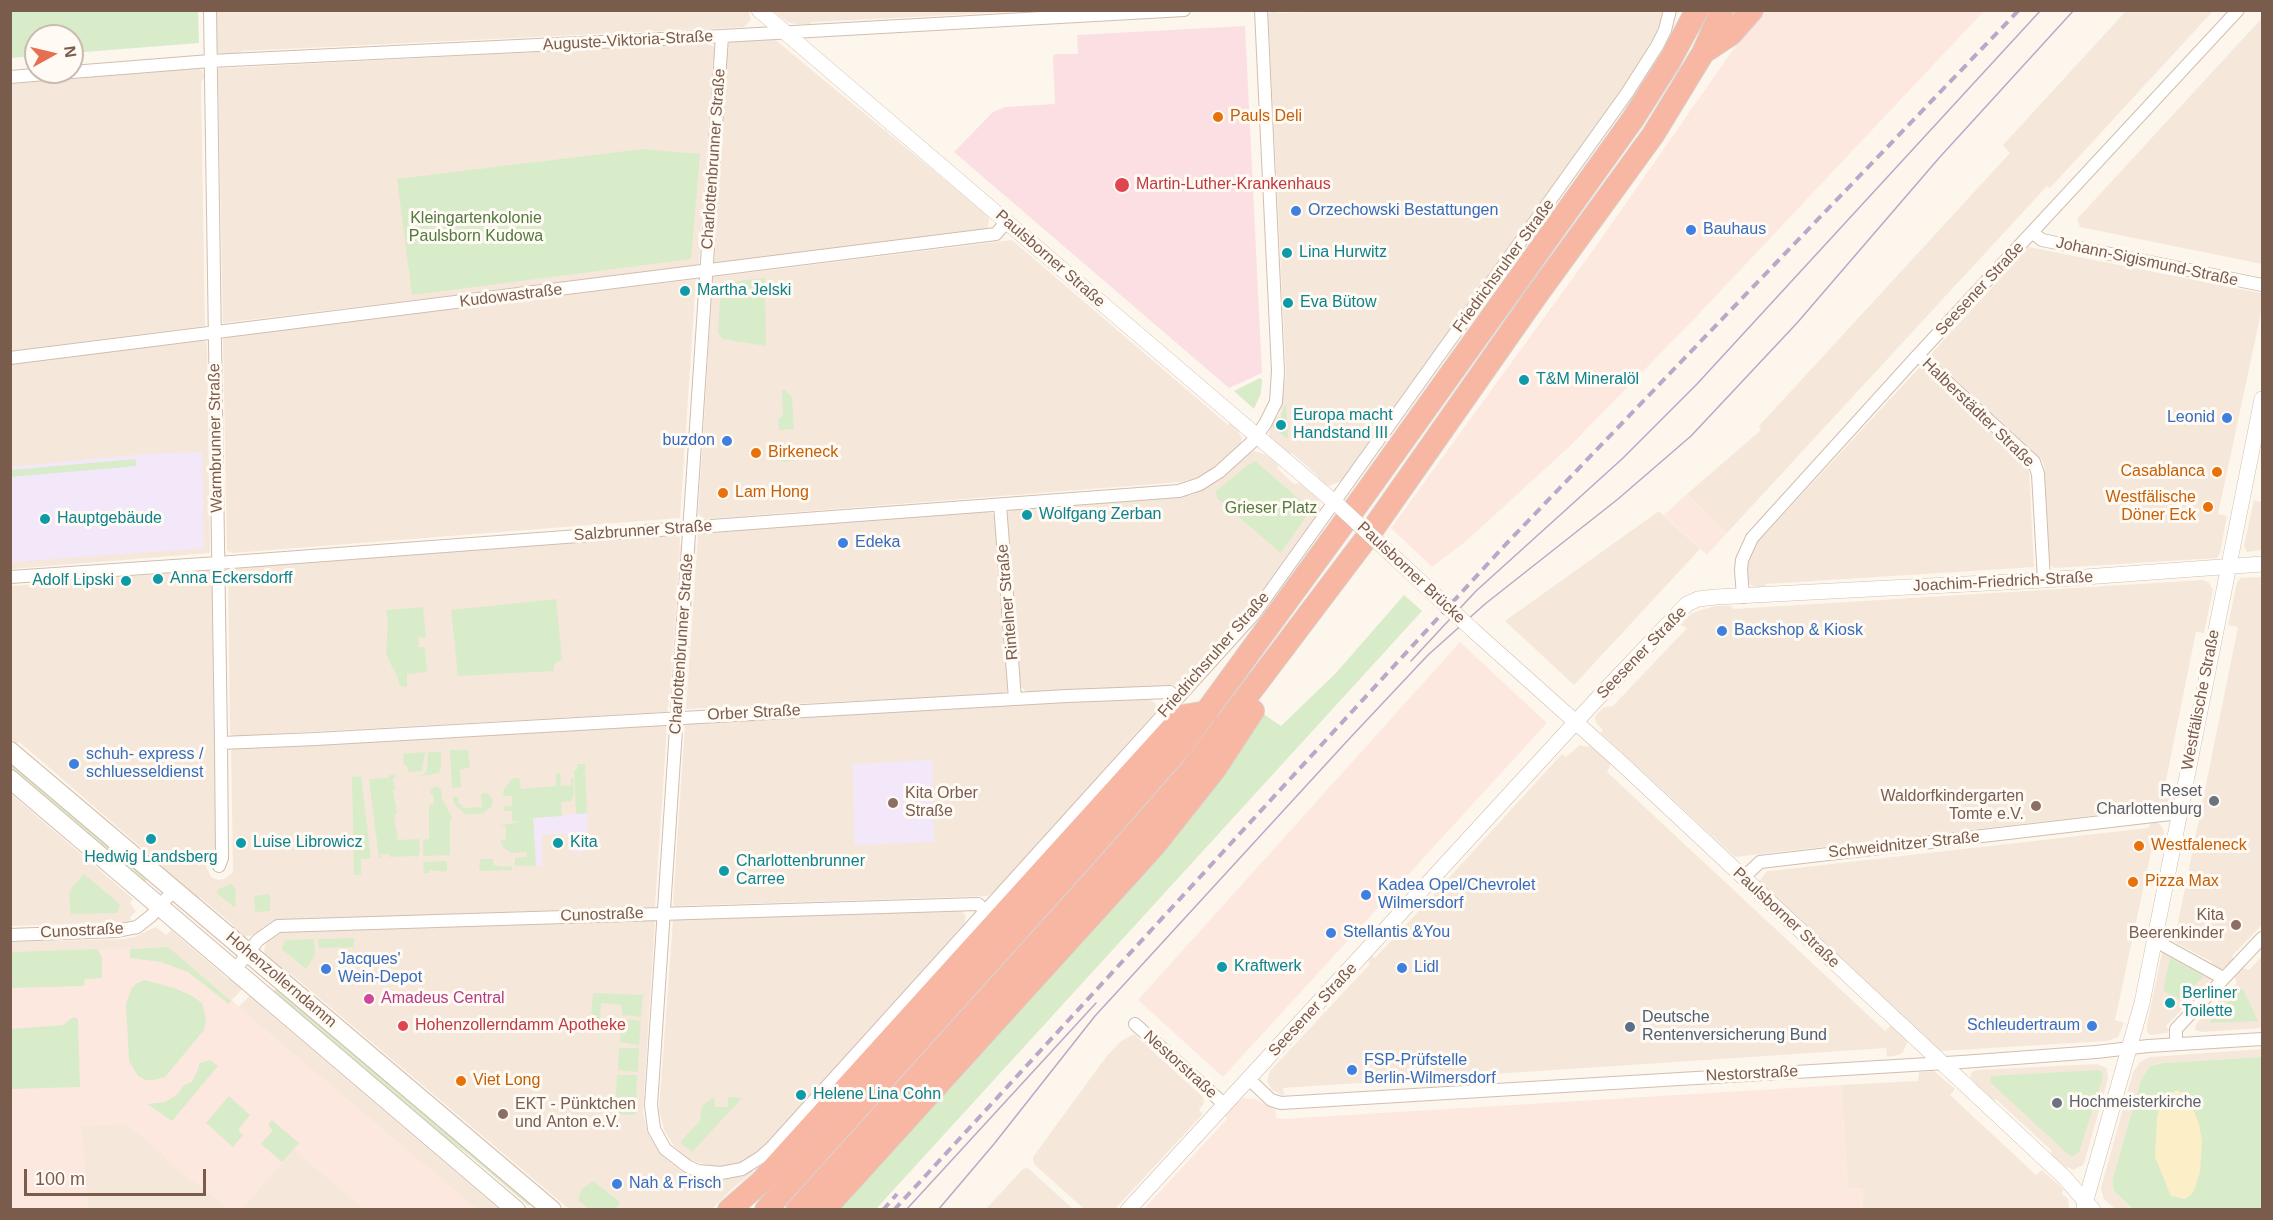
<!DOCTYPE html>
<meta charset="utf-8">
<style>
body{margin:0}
#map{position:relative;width:2273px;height:1220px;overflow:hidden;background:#fdf6ec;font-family:Arial,sans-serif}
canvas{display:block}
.frame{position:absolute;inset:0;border:12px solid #7a5c4d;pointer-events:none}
.north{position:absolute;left:24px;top:24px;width:60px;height:60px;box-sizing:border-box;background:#fffaf3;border:2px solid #cabbb1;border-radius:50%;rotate:82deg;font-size:16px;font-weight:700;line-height:24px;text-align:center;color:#7a5c4d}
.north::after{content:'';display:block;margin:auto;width:21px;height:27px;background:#e76f51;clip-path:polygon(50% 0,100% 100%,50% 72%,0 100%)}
.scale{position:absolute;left:24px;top:1169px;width:182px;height:27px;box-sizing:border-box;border:3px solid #7a5c4d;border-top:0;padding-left:8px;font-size:18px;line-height:21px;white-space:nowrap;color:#7a5c4d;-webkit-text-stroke:4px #fffaf3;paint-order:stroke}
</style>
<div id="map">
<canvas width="2273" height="1220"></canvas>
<div class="frame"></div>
<div class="north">N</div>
<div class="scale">100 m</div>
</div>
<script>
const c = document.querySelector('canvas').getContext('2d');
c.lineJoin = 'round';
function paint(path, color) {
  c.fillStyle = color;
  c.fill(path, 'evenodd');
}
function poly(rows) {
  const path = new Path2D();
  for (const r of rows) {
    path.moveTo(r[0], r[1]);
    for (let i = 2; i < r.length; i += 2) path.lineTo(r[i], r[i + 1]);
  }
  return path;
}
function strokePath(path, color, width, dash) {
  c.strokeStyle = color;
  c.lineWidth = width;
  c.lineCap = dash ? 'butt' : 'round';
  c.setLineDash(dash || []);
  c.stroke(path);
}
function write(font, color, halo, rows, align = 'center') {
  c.font = font + ' Arial,sans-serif';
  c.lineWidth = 6;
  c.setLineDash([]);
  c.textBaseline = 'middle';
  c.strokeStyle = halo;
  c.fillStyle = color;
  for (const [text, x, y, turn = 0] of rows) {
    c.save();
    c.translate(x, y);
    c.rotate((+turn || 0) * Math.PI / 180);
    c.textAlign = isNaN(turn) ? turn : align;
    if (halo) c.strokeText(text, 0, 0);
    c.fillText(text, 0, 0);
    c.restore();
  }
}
paint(poly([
 [748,10,751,20,744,27,242,51,239,54,221,55,215,49,214,11],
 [1361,10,1662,11,1662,15,1660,24,1638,66,1341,481,1329,486,1319,482,1318,476,1292,453,1287,454,1270,438,1269,433,1274,419,1279,416,1281,409,1286,372,1269,30,1266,27,1266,19,1268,14,1273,11,1279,13],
 [2127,10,2213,11,2050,188,2047,186,1727,533,1687,494,1761,430,1759,426,2010,153,2003,145],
 [774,11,1034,11,813,22,810,24,796,24,787,22],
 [2262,18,2262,264,2080,227,2077,219],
 [773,38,981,210,989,218,988,227,985,230,722,262,714,262,727,46,731,41],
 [707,43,714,47,716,58,713,60,699,264,697,266,223,323,218,81,216,79,218,69,222,67,228,68],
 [196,68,202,70,205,77,201,82,205,326,11,351,10,84],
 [1012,240,1228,425,1230,423,1238,431,1242,438,1240,446,1215,468,1197,478,1181,482,706,519,698,515,713,277],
 [2029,247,2260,293,2262,292,2262,308,2218,514,2227,516,2220,553,2217,558,2055,568,2050,565,2044,466,2042,460,1932,357,1932,353],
 [696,279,680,518,233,553,227,551,223,340,226,337],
 [203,340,207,343,210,553,11,569,10,364],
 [1919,368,1923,369,2029,468,2034,567,1766,584,1763,588,1752,586,1747,580,1746,572,1748,556,1762,534,1766,533],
 [1255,451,1266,455,1277,463,1278,469,1294,484,1300,483,1317,497,1320,503,1320,510,1265,587,1185,679,1175,685,1027,692,1020,686,1006,518,1010,509,1192,495,1249,453],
 [2254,500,2262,502,2262,550,2247,552,2244,546],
 [987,511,992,513,995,518,1008,689,1007,691,1001,694,686,709,698,534],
 [1659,511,1700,549,1574,685,1505,621],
 [673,535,680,537,670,697,667,712,233,736,230,734,228,569],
 [209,570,212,574,216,848,207,859,206,866,211,877,218,880,224,879,232,873,233,869,231,751,234,747,665,724,667,728,655,907,276,920,268,924,254,935,243,937,234,932,233,925,200,897,198,900,163,871,152,857,52,770,19,742,14,746,11,743,12,737,10,735,11,586],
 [2262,577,2262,925,2232,956,2234,961,2227,968,2217,970,2210,966,2212,962,2167,938,2166,932,2176,932,2238,627,2228,625,2237,582,2241,578],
 [2203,580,2209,583,2213,590,2204,633,2196,632,2165,785,2174,788,2172,804,2167,809,2152,814,2151,809,1735,857,1601,733,1603,730,1596,723,1595,717,1599,712,1604,707,1613,706,1687,628,1680,625,1691,614,1704,609,1716,606,1731,606,1734,609],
 [1148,698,1156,704,1156,711,996,890,987,896,674,906,673,902,685,724],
 [1580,745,1587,747,1590,745,1611,764,1607,772,1885,1031,1891,1025,1905,1038,1907,1042,1903,1052,1898,1055,1887,1057,1886,1048,1283,1088,1284,1095,1282,1095,1272,1090,1267,1081,1270,1071,1370,964,1368,960,1372,956,1375,958,1441,887,1439,882,1445,882,1562,754,1566,757],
 [10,793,133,899,130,903,136,911,130,917,131,920,125,922,11,926],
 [2151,823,2158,823,2162,827,2164,832,2162,844,2153,843,2115,1020,2124,1023,2118,1037,2107,1041,1940,1051,1758,883,1767,871,1770,871,2148,828],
 [961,910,966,916,964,924,757,1153,742,1162,731,1166,711,1166,690,1160,674,1146,664,1130,659,1109,673,920],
 [655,920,643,1112,647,1131,662,1156,682,1172,686,1169,753,1169,753,1172,732,1189,712,1209,569,1209,291,974,284,975,266,959,264,951,267,939,276,932,282,932],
 [156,927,166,935,171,930,228,979,237,978,245,986,232,1000,239,1007,252,993,263,1000,264,1009,499,1209,11,1209,10,942,123,939,134,937],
 [2167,952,2212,978,2166,1026,2169,1030,2167,1033,2150,1035,2147,1032,2147,1024,2162,953],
 [2262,956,2262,1028,2202,1032,2195,1030,2196,1024,2237,983,2233,974,2239,967,2249,970],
 [1134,1034,1203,1097,1204,1103,1199,1110,1203,1114,1115,1209,1084,1209,1035,1165,1033,1161,1033,1157,1106,1057,1121,1041],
 [2262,1049,2262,1057,2163,1063,2150,1066,2141,1080,2112,1181,2114,1191,2133,1209,2115,1209,2104,1199,2101,1189,2103,1181,2133,1072,2140,1062,2150,1057],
 [2097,1064,2107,1068,2108,1079,2085,1160,2083,1165,2073,1170,2068,1167,2066,1168,2052,1156,2051,1150,1997,1100,1990,1099,1970,1077,1972,1072,1976,1070],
 [1934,1071,1955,1089,1950,1095,2036,1175,2042,1170,2063,1189,2062,1194,2068,1199,2069,1209,1863,1209,1862,1188,1848,1189,1841,1085,1918,1081,1919,1072],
 [1028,1168,1040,1179,1073,1209,986,1209,1023,1169]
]), '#f5e8da');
paint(poly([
 [1760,11,1984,11,1695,318,1569,447,1465,542,1432,567,1391,528,1594,249],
 [1687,494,1727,533,1707,555,1664,515],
 [679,545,696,546,686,697,670,697],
 [1460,642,1547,723,1223,1077,1138,1000],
 [168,947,477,1209,364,1209,293,1149,243,1209,229,1209,165,1159,166,1157,126,1124,82,1126,88,1209,11,1209,10,952],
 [1841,1085,1848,1189,1862,1188,1863,1209,1143,1210,1227,1119,1225,1113,1236,1102,1244,1098,1256,1099,1276,1110,1276,1118,1283,1119]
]), '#fde8e0');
paint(poly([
 [202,452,204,548,11,562,11,467,146,454],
 [932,760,934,842,854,845,853,764],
 [587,813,589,851,574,852,573,833,542,835,542,866,536,866,533,818]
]), '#f3e8fa');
paint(poly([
 [1245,26,1262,373,1229,388,954,152,993,112,1005,107,1055,104,1053,57,1055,54,1078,54,1077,35]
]), '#fbdfe3');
paint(poly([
 [10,11,198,11,199,43,72,53,72,36,36,36,36,56,11,58],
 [642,149,700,154,691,259,412,295,397,179],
 [765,278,766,346,723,339,718,333,721,283],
 [1260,378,1262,380,1261,393,1254,409,1234,391],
 [782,390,785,390,792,397,794,429,779,430,778,420,783,415],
 [1286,405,1288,437,1286,438,1272,426,1275,420,1281,417,1284,406],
 [831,451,831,457,782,462,782,457,786,455],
 [136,459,136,466,11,477,11,470],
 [1255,461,1311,509,1281,553,1218,499,1216,494,1216,491,1248,465],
 [1404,595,1422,611,876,1209,838,1210,1262,713,1281,726,1336,673],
 [556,599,562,659,554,664,554,671,458,676,451,610],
 [423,607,426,637,418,638,419,647,425,647,427,672,407,674,407,687,400,686,397,676,390,663,386,652,388,623,386,610],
 [450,750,468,750,470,768,460,769,461,787,452,788],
 [425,752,422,771,408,772,407,765,404,765,403,754],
 [428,752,441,752,441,766,439,773,416,777,424,774,427,770],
 [10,759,150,876,144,883,11,771],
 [577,764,585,764,587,813,576,814,574,770,577,770],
 [556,773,560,773,561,786,571,785,571,778,573,778,574,793,571,801,561,802,562,816,533,818,536,866,515,866,515,858,527,857,527,852,511,853,503,847,500,839,506,841,506,827,500,825,517,823,517,821,512,821,512,811,504,811,503,807,512,806,512,796,503,796,504,789,512,779,516,778,519,778,521,789,556,786],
 [395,774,395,778,393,779,395,789,393,790,397,814,394,815,398,840,419,839,420,850,418,856,390,857,389,854,381,854,381,858,379,858,369,779,389,778,389,775],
 [361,776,371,858,361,859,361,875,354,875,352,777],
 [436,786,441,789,442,799,452,818,450,822,450,855,423,856,423,840,429,839,429,805,434,804,433,794,430,794,431,789],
 [487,793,493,800,492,806,483,813,466,815,454,804,453,797,458,797,459,804,462,805,463,808,482,807,481,794],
 [480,859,493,859,494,865,505,867,512,866,512,870,482,871,479,868],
 [447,861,447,872,430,870,429,873,424,873,423,862],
 [84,874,120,904,117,913,71,914,69,895,71,889],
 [231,883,236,890,235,908,218,894,217,890],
 [270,894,270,911,255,912,254,896],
 [354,938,354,947,319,948,318,939],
 [314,939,315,953,311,962,306,969,282,949,285,940],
 [168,947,231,1001,229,1004,188,972,161,962,130,958,130,949],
 [97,949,102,957,102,978,85,979,84,986,11,988,11,952],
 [2170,958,2204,976,2180,999,2163,991],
 [145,980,177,989,192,996,202,1003,206,1018,204,1030,165,1077,154,1080,146,1080,138,1076,129,1061,126,1004,132,988,137,983],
 [278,985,532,1203,531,1205,528,1205,469,1155,440,1134,273,993],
 [2240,989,2243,989,2258,1021,2211,1023,2210,1021],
 [593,993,643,995,641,1017,622,1015,622,1005,601,1003,600,1020,591,1020],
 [73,1017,78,1019,80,1087,11,1089,11,1029,63,1025],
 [625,1019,641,1021,639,1045,620,1042,621,1020],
 [619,1048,639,1048,638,1072,618,1070],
 [2262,1057,2262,1209,2133,1209,2114,1191,2112,1181,2141,1080,2150,1066,2163,1063],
 [210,1060,218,1066,172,1121,147,1104,165,1102,178,1094,184,1085,192,1082,199,1067,199,1063],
 [2098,1070,2102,1071,2103,1077,2079,1152,2073,1156,2069,1155,1990,1082,1991,1076],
 [617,1075,637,1075,636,1099,616,1097],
 [229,1096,250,1115,238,1130,243,1135,233,1147,206,1123],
 [714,1097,715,1107,728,1107,728,1097,742,1098,692,1152,682,1144,681,1141,700,1121,702,1106],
 [619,1101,636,1102,636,1115,615,1114,616,1102],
 [272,1120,299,1143,282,1162,261,1144,273,1130,268,1125],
 [593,1181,620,1202,616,1209,589,1209,578,1200,582,1189]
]), '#d8ecc9');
paint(poly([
 [2177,1090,2185,1095,2193,1109,2199,1124,2202,1141,2200,1172,2195,1188,2191,1195,2185,1199,2171,1196,2155,1157,2157,1118,2160,1107,2166,1106,2163,1098]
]), '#fcefc7');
const minor = poly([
 [210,10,221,743,222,858,219,866],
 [722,36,651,1105,654,1129,665,1149,687,1166,698,1171,721,1173,742,1169,761,1157,771,1148,1254,614,1627,93,1657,46,1665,30,1670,10],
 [72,72,210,61,722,36,1184,10],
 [10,77,70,72],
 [2033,233,2042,240,2262,285],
 [1918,355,2034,462,2038,474,2044,580],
 [10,358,996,234,1006,222],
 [1000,505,1015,699],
 [10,577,218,563,1179,491,1200,484,1219,472,1252,442,1265,424,1276,402,1278,371,1261,10],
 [1743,597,1741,570,1742,560,1752,538,1918,355,2238,10],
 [221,743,316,739,1067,696,1170,692,1177,698],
 [1743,878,1760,862,2179,813],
 [10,935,116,931,137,927,151,916,174,890],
 [2154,940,2223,978],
 [235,970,258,940,278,926,978,904,985,910],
 [1135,1024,1225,1105],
 [2176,1044,2176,1029,2262,938],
 [1249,1079,1271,1100,1281,1103,1962,1062,2096,1052,2148,1046,2262,1039]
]);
const tertiary = poly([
 [759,10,1340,507],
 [1475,632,1618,760,2064,1177,2093,1210],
 [2084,1207,2142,1003,2262,399],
 [1128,1210,1607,688,1687,604,1698,599,1716,597,2044,580,2262,564]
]);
const secondary = poly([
 [10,751,552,1210],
 [10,779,516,1210]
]);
const motorway = poly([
 [1704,52,1731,34,1752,10],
 [729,1210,761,1182,1183,716,1207,712],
 [766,1210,1090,850,1182,745,1365,494,1633,119,1669,62,1697,10],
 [797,1210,1106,867,1192,769,1368,536,1536,296,1653,135,1703,53,1722,10],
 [824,1210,1154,846,1215,769,1253,711]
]);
strokePath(minor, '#d1beb0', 14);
strokePath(tertiary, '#d1beb0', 16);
strokePath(secondary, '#d6c0b0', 20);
strokePath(motorway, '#dad1cd', 24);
strokePath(minor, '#fff', 12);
strokePath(tertiary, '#fff', 15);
strokePath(secondary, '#fff', 18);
strokePath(motorway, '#f7b7a3', 22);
strokePath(poly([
 [1411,661,1476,591,1622,459,1697,384,2041,10],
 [906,1210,1096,1003],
 [938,1210,994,1144,1095,1016,1349,739,1428,655,1485,604,1618,499,1691,436,1797,323,1939,158,2074,10]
]), '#b9a8c9', 1.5);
strokePath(poly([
 [883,1210,897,1194],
 [894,1210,1506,544,2019,10]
]), '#b9a8c9', 4, [9, 6]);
const tertiaryBridge = poly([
 [1340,507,1475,632]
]);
strokePath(tertiaryBridge, '#d1beb0', 16, []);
strokePath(tertiaryBridge, '#fff', 15);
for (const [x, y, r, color] of [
 [1218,117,6,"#e8710a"],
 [1122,185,8,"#e0444e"],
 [1296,211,6,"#3f7fe0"],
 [1691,230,6,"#3f7fe0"],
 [1287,253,6,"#0f9aa8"],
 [685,291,6,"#0f9aa8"],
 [1288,303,6,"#0f9aa8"],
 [1524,380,6,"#0f9aa8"],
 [2227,418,6,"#3f7fe0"],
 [1281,425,6,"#0f9aa8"],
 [727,441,6,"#3f7fe0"],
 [756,453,6,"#e8710a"],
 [2217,472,6,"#e8710a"],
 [723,493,6,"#e8710a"],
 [2208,507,6,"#e8710a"],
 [1027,515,6,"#0f9aa8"],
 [45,519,6,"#0f9aa8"],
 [843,543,6,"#3f7fe0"],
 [158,579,6,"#0f9aa8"],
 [126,581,6,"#0f9aa8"],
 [1722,631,6,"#3f7fe0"],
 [74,764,6,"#3f7fe0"],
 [2214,801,6,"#6b7280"],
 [893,803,6,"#8d6e63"],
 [2036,806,6,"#8d6e63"],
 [151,839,6,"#0f9aa8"],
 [241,843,6,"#0f9aa8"],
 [558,843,6,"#0f9aa8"],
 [2139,846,6,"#e8710a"],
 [724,871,6,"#0f9aa8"],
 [2133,882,6,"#e8710a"],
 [1366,895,6,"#3f7fe0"],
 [2236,925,6,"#8d6e63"],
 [1331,933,6,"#3f7fe0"],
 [1222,967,6,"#0f9aa8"],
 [1402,968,6,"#3f7fe0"],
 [326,969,6,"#3f7fe0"],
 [369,999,6,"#d1479c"],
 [2170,1003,6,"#0f9aa8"],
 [403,1026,6,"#e0444e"],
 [2092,1026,6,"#3f7fe0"],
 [1630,1027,6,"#5c6f8a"],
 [1352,1070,6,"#3f7fe0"],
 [461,1081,6,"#e8710a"],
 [801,1095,6,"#0f9aa8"],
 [2057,1103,6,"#6b7280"],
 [503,1114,6,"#8d6e63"],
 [617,1184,6,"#3f7fe0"]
]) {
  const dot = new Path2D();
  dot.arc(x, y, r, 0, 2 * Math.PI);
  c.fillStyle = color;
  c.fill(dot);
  strokePath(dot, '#fffaf3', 2);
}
write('16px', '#7a5c4d', '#fffaf3', [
 ["Auguste-Viktoria-Straße",628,41,-3],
 ["Charlottenbrunner Straße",714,159,-86],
 ["Paulsborner Straße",1050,259,41],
 ["Johann-Sigismund-Straße",2147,262,12],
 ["Friedrichsruher Straße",1504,266,-54],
 ["Seesener Straße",1980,289,-47],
 ["Kudowastraße",511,296,-7],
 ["Halberstädter Straße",1978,413,44],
 ["Warmbrunner Straße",216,438,-91],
 ["Salzbrunner Straße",643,531,-4],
 ["Paulsborner Brücke",1411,573,43],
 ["Joachim-Friedrich-Straße",2003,582,-3],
 ["Rintelner Straße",1008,602,-95],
 ["Charlottenbrunner Straße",682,644,-86],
 ["Seesener Straße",1642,653,-46],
 ["Friedrichsruher Straße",1214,655,-49],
 ["Westfälische Straße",2201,700,-79],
 ["Orber Straße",754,713,-3],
 ["Schweidnitzer Straße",1904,845,-6],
 ["Cunostraße",602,915,-2],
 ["Paulsborner Straße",1786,918,43],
 ["Cunostraße",82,931,-3],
 ["Hohenzollerndamm",281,980,40],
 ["Seesener Straße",1313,1010,-47],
 ["Nestorstraße",1180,1065,42],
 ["Nestorstraße",1752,1074,-3]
]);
write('16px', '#c56008', '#fffaf3', [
 ["Pauls Deli",1230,117],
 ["Birkeneck",768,453],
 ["Casablanca",2205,472,"right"],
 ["Lam Hong",735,493],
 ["Westfälische",2196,498,"right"],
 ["Döner Eck",2196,516,"right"],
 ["Westfaleneck",2151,846],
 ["Pizza Max",2145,882],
 ["Viet Long",473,1081]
], 'left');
write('16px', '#be3a42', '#fffaf3', [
 ["Martin-Luther-Krankenhaus",1136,185],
 ["Hohenzollerndamm Apotheke",415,1026]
], 'left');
write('16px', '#366cbe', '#fffaf3', [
 ["Orzechowski Bestattungen",1308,211],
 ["Bauhaus",1703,230],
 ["Leonid",2215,418,"right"],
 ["buzdon",715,441,"right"],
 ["Edeka",855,543],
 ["Backshop & Kiosk",1734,631],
 ["schuh- express /",86,755],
 ["schluesseldienst",86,773],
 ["Kadea Opel/Chevrolet",1378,886],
 ["Wilmersdorf",1378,904],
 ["Stellantis &You",1343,933],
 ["Jacques'",338,960],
 ["Wein-Depot",338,978],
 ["Lidl",1414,968],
 ["Schleudertraum",2080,1026,"right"],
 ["FSP-Prüfstelle",1364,1061],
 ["Berlin-Wilmersdorf",1364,1079],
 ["Nah & Frisch",629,1184]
], 'left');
write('16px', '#537a41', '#fffaf3', [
 ["Kleingartenkolonie",476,219],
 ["Paulsborn Kudowa",476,237],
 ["Grieser Platz",1271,509]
]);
write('16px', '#0d838f', '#fffaf3', [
 ["Lina Hurwitz",1299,253],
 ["Martha Jelski",697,291],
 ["Eva Bütow",1300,303],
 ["T&M Mineralöl",1536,380],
 ["Europa macht",1293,416],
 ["Handstand III",1293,434],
 ["Wolfgang Zerban",1039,515],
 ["Hauptgebäude",57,519],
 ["Anna Eckersdorff",170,579],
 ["Adolf Lipski",114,581,"right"],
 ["Luise Librowicz",253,843],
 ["Kita",570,843],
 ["Hedwig Landsberg",151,858,"center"],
 ["Charlottenbrunner",736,862],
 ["Carree",736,880],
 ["Kraftwerk",1234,967],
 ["Berliner",2182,994],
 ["Toilette",2182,1012],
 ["Helene Lina Cohn",813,1095]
], 'left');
write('16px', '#5b616d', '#fffaf3', [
 ["Reset",2202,792],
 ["Charlottenburg",2202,810],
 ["Hochmeisterkirche",2069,1103,"left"]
], 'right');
write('16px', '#785e54', '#fffaf3', [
 ["Kita Orber",905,794],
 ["Straße",905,812],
 ["Waldorfkindergarten",2024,797,"right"],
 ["Tomte e.V.",2024,815,"right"],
 ["Kita",2224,916,"right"],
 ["Beerenkinder",2224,934,"right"],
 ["EKT - Pünktchen",515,1105],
 ["und Anton e.V.",515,1123]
], 'left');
write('16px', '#b23c85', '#fffaf3', [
 ["Amadeus Central",381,999]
], 'left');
write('16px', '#4e5e75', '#fffaf3', [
 ["Deutsche",1642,1018],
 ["Rentenversicherung Bund",1642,1036]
], 'left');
</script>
